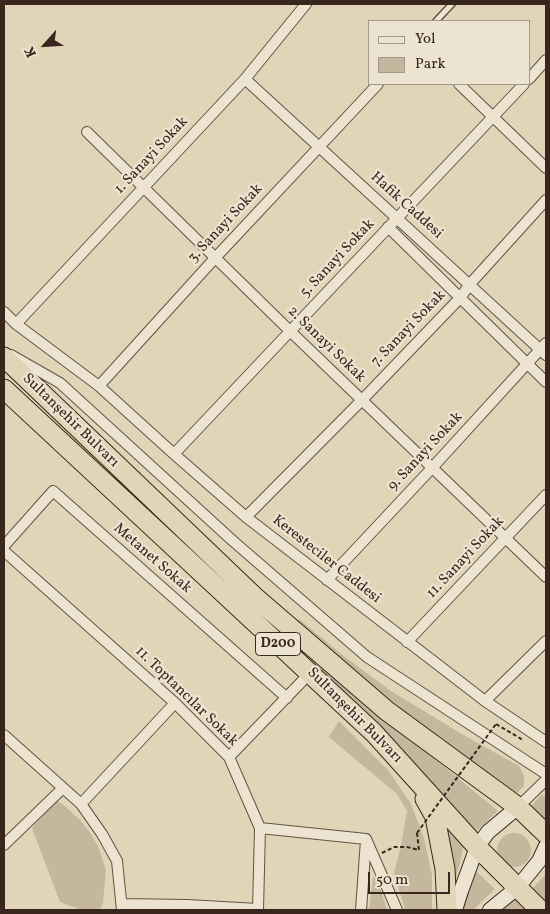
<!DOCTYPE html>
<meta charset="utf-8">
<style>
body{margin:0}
#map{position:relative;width:550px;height:914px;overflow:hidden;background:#e1d5b7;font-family:Vollkorn,serif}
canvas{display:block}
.frame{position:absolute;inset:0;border:5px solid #39271e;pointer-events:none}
.legend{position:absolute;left:368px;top:20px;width:162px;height:65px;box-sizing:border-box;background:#ece4d0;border:1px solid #a49889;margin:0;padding:6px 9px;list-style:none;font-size:15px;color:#39271e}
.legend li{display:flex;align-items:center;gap:10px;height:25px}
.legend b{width:25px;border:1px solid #a49889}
.north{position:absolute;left:20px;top:20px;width:50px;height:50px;-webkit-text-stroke:4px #ece4d0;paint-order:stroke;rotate:244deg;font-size:14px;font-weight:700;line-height:20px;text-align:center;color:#39271e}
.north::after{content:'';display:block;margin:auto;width:18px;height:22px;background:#39271e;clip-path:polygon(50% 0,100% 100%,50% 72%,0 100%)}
.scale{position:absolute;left:368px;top:872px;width:82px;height:22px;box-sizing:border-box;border:2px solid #39271e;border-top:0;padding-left:6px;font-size:15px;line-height:18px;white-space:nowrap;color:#39271e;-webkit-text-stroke:4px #ece4d0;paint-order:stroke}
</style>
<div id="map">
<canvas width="550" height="914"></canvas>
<div class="frame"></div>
<ul class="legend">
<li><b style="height:6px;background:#ece4d0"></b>Yol</li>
<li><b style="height:14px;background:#c4b79d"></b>Park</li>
</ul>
<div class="north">K</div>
<div class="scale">50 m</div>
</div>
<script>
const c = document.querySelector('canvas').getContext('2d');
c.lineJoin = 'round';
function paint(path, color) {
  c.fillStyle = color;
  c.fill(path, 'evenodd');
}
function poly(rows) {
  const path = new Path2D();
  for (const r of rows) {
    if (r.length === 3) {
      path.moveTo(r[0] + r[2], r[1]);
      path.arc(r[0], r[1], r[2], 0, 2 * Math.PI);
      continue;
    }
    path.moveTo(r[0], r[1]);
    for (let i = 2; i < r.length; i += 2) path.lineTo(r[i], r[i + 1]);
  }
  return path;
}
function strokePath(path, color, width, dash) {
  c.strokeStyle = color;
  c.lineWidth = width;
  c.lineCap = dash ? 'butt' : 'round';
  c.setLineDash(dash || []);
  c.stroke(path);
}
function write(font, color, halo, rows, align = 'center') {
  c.font = font + ' Vollkorn,serif';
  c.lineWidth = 4.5;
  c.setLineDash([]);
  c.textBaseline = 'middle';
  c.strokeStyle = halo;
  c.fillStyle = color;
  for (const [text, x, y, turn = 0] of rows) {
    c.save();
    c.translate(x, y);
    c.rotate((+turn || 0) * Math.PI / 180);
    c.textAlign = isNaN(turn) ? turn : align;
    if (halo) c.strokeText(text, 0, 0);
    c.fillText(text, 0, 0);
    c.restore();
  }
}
paint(poly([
 [226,582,301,649,498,811,472,835,223,588],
 [299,619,345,657,391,691,460,733,519,766,524,776,524,786,515,795,505,795,294,624],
 [339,721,388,770,411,804,424,838,432,875,432,910,405,910,394,872,401,846,407,811,397,794,329,737],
 [542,794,546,798,546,823,528,810],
 [56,800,65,806,80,820,89,831,98,846,106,870,103,903,100,910,79,909,60,902,32,828],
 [444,816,465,840,454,887],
 [514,850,17],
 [474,869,495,889,473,910,461,910],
 [546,874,546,910,529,892],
 [373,876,378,881,387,910,369,910],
 [515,898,528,910,496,910]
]), '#c4b79d');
const lane = poly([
 [436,21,452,4]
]);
const street = poly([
 [245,79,546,355],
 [529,79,546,60],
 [459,84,546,168],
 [87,132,290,331,546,577],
 [388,227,546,382],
 [4,312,16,324,99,386,174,454,246,517,485,701,546,742],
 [16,324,245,79,306,4],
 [11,355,60,383,233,541,367,657,546,774],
 [99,386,216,257,378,84],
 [174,454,524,84],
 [246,517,362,400,460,298,470,284,546,200],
 [4,546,53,491,287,698],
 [4,551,175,703,229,757,260,828,258,910],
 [327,580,432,468,546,343],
 [407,642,546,495],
 [485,701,546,641],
 [4,735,81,804,102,834,117,861,122,910],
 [229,757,310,673],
 [81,804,175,703],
 [518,807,546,780],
 [260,828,366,839,397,910],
 [4,845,63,788],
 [122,904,187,905,258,909],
 [361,910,366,840]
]);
const secondary = poly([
 [455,910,461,891,477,847,488,832,518,807],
 [490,910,518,887,539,861,546,846]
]);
const highway = poly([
 [4,357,256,598,387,711,518,807,546,834],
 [4,389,374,733,477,847,540,910],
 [425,799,435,817,445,869,447,910]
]);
strokePath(lane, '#635244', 8);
strokePath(street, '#635244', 12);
strokePath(secondary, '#39271e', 16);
strokePath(highway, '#39271e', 21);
strokePath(poly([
 [496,724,523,740],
 [382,853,394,847,407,847,419,850,417,833]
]), '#39271e', 2, [4, 2.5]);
strokePath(lane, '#ece4d0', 5);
strokePath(street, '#ece4d0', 10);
strokePath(secondary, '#ece4d0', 14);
strokePath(highway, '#e1d5b7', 19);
strokePath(poly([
 [417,833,496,724]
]), '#39271e', 2, [4, 2.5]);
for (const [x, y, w] of [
 [278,644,45]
]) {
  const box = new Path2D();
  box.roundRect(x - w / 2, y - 11.5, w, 23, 4);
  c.fillStyle = '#ece4d0';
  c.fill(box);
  strokePath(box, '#39271e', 1);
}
write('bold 14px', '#39271e', null, [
 ["D200",278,644]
]);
write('15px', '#39271e', '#ece4d0', [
 ["1. Sanayi Sokak",152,156,-47],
 ["Hafik Caddesi",406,206,42],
 ["3. Sanayi Sokak",226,224,-47],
 ["5. Sanayi Sokak",338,259,-47],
 ["7. Sanayi Sokak",409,329,-46],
 ["2. Sanayi Sokak",326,345,44],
 ["Sultanşehir Bulvarı",70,421,44],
 ["9. Sanayi Sokak",426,452,-47],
 ["11. Sanayi Sokak",466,558,-47],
 ["Metanet Sokak",152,559,41],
 ["Keresteciler Caddesi",326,560,38],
 ["11. Toptancılar Sokak",186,697,44],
 ["Sultanşehir Bulvarı",354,716,45]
]);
</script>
